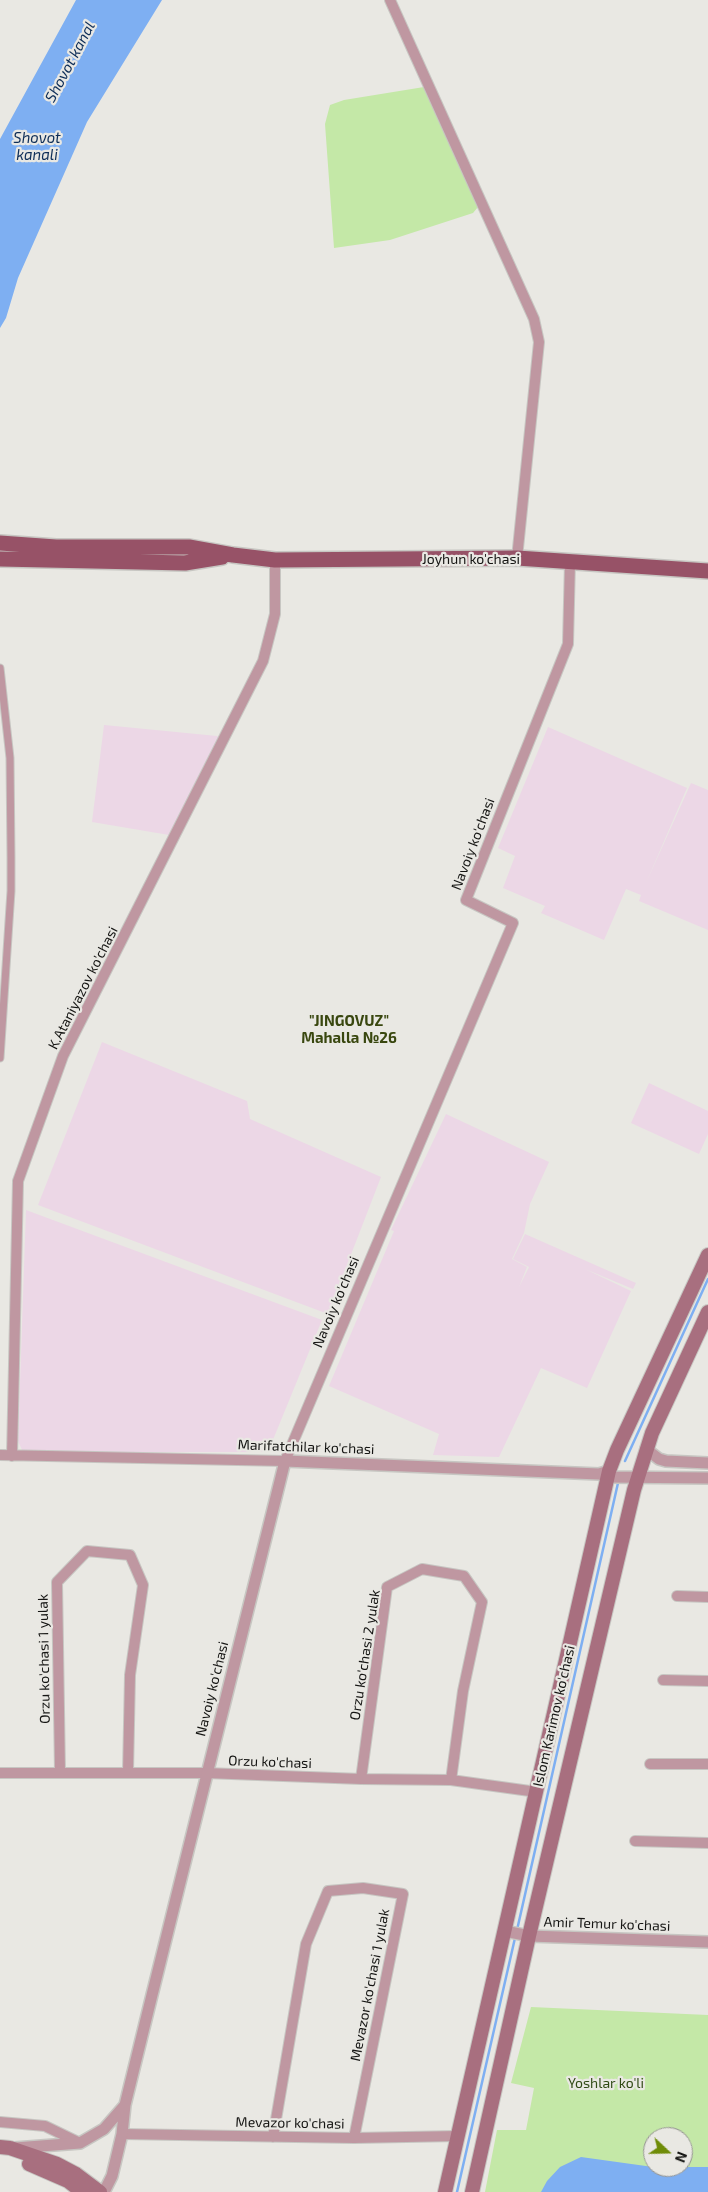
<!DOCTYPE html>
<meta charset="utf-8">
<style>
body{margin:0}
#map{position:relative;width:708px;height:2192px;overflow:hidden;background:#e9e8e3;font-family:"Exo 2",sans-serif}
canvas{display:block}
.north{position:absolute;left:643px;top:2127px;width:50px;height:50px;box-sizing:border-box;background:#e9e8e3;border:1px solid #949490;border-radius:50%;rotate:111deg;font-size:14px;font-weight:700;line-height:20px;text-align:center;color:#151513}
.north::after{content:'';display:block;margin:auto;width:18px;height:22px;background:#6f8c08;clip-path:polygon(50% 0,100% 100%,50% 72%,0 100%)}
</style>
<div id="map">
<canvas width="708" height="2192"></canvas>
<div class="north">N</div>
</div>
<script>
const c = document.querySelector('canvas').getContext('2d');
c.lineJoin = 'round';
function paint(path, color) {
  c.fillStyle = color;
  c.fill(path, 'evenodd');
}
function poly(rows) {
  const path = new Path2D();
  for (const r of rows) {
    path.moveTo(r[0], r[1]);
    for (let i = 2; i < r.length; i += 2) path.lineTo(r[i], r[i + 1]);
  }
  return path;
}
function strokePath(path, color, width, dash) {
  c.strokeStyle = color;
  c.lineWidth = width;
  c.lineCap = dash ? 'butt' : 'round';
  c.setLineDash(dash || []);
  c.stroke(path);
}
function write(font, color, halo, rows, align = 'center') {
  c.font = font + ' "Exo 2",sans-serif';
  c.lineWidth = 4.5;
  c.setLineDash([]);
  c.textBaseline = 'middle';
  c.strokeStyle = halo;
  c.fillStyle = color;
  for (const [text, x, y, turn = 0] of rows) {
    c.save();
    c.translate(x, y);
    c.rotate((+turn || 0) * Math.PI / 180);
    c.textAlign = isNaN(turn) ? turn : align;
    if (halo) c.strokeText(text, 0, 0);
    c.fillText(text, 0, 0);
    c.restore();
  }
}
paint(poly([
 [104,725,227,737,175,836,92,822],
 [548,727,687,788,646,883,691,783,708,790,708,930,639,901,641,895,626,889,604,940,541,913,545,906,503,888,515,856,498,848],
 [102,1042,247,1101,250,1119,381,1177,328,1314,38,1205],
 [649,1083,708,1111,708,1134,699,1154,631,1123],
 [446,1114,549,1162,530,1204,524,1233,512,1259,527,1267,519,1287,529,1267,513,1259,525,1234,636,1283,633,1289,585,1269,631,1291,587,1388,541,1368,499,1457,433,1455,439,1434,329,1386,394,1231,391,1230],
 [26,1210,322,1320,268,1452,23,1452,18,1441]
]), '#ecd7e6');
paint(poly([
 [424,87,478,207,473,213,390,240,334,248,325,124,330,105,344,100],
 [531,2007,708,2015,708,2192,485,2192,497,2130,526,2130,534,2088,511,2083],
 [653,2137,683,2137,683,2167,653,2167]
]), '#c4e8a7');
paint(poly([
 [76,0,162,0,87,122,18,278,6,318,0,328,0,139],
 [581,2157,653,2167,708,2167,708,2192,541,2192,547,2181,560,2167]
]), '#7eaff2');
strokePath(poly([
 [625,1461,708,1279],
 [517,1930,618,1483],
 [457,2192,515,1938]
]), '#7eaff2', 2.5);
const pedestrian = poly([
 [0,668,10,758,11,857,11,891,0,1058]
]);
const minor = poly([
 [390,0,534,319,539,342,517,558],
 [0,1455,285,1461,513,923,466,900,568,644,570,561],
 [12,1456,18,1181,63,1056,263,661,275,614,275,560],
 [677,1596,708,1597],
 [663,1680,708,1681],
 [650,1764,708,1764],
 [0,1773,206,1773,361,1779,451,1780,537,1792],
 [60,1773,57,1582,87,1551,130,1555,143,1585,130,1675,128,1773],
 [361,1779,387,1587,422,1569,464,1576,482,1602,463,1691,451,1780],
 [635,1841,708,1843],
 [0,2122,45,2126,80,2143],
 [122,2134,354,2138,458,2136],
 [273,2137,306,1944,328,1891,363,1888,403,1894,354,2138]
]);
const tertiary = poly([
 [646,1449,659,1459,666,1461,708,1463],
 [600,1474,608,1477,708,1478],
 [505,1931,529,1936,708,1942],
 [15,2148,80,2143,104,2129,125,2105],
 [104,2192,112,2176,122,2134,125,2105,152,1995,285,1461,599,1474,609,1471]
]);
const secondary = poly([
 [0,2147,10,2148,57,2164,76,2174,100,2192],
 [29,2164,68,2181,82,2192],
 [445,2192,609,1471,617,1450,708,1255],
 [472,2192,529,1936,634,1490,652,1433,708,1312]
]);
const primary = poly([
 [0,543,56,547,189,547,233,555,275,560,517,558,708,571],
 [0,559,185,563,222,557]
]);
strokePath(pedestrian, '#c7c6c2', 9);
strokePath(minor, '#c7c6c2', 12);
strokePath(tertiary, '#c7c6c2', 14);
strokePath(secondary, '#c7c6c2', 16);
strokePath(primary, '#c7c6c2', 18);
strokePath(pedestrian, '#bf97a1', 7);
strokePath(minor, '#bf97a1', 10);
strokePath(tertiary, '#bf97a1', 11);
strokePath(secondary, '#a86f7f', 14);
strokePath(primary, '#975267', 15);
write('14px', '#151513', '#e9e8e3', [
 ["Joyhun ko'chasi",471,559],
 ["Navoiy ko'chasi",473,844,-69],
 ["K.Ataniyazov ko'chasi",83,988,-63],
 ["Navoiy ko'chasi",336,1302,-67],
 ["Marifatchilar ko'chasi",306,1447,2],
 ["Orzu ko'chasi 2 yulak",365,1655,-81],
 ["Orzu ko'chasi 1 yulak",44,1659,-91],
 ["Navoiy ko'chasi",212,1689,-76],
 ["Islom Karimov ko'chasi",554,1716,-77],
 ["Orzu ko'chasi",270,1762,2],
 ["Amir Temur ko'chasi",607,1924,2],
 ["Mevazor ko'chasi 1 yulak",370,1985,-79],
 ["Mevazor ko'chasi",290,2123,1]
]);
write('14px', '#314b15', '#e9e8e3', [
 ["Yoshlar ko'li",606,2083]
]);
write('italic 15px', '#0e2e58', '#e9e8e3', [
 ["Shovot kanal",70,62,-62],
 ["Shovot",37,138],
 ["kanali",37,155]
]);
write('bold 15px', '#39470f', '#e9e8e3', [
 ["\"JINGOVUZ\"",349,1021],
 ["Mahalla №26",349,1038]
]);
</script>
